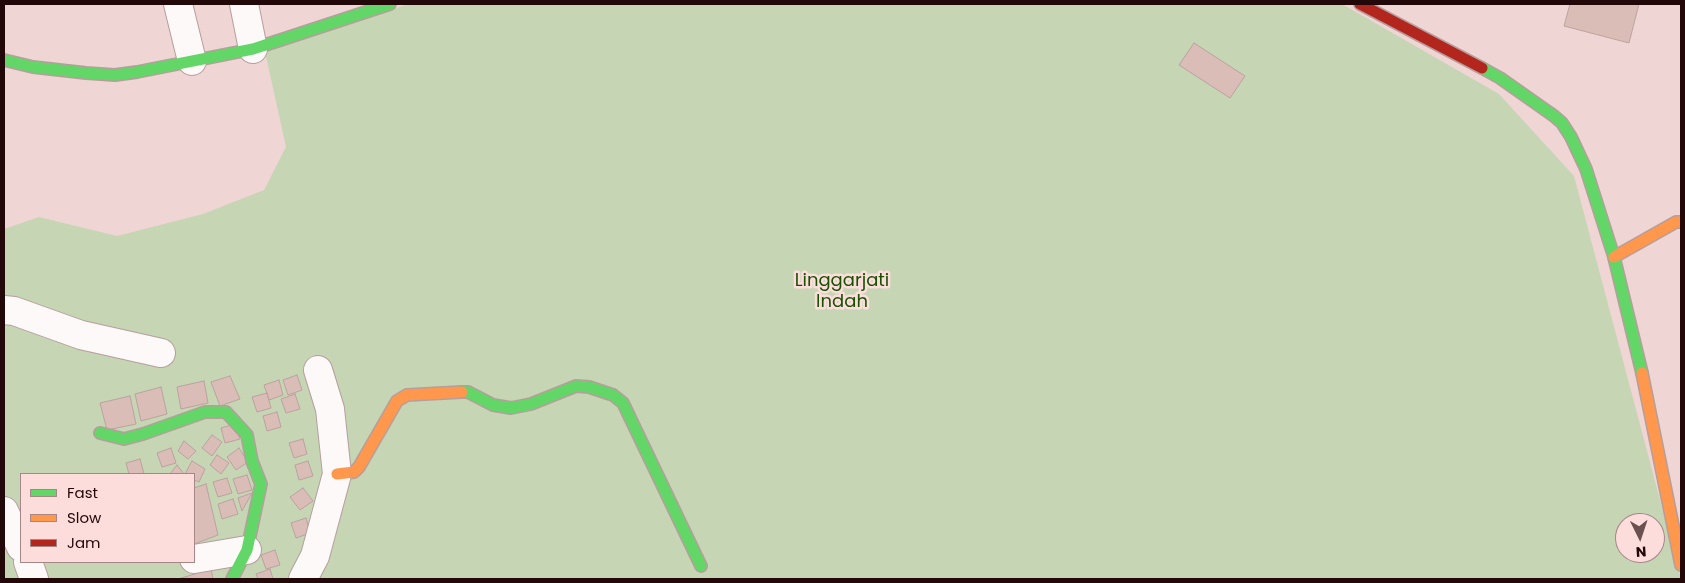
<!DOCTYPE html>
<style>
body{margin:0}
#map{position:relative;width:1685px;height:583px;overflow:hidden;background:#efd6d5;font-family:Poppins,sans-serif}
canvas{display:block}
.frame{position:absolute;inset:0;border:5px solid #220809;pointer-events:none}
.legend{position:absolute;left:20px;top:473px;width:175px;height:90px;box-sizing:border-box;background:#fddcdc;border:1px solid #a58788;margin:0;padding:6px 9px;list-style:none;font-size:15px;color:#220809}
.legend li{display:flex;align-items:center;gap:10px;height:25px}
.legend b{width:25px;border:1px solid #a58788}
.north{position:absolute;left:1615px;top:513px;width:50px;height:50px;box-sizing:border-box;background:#fddcdc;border:1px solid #a58788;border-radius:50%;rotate:176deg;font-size:14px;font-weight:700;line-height:20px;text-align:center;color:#220809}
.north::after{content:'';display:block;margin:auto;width:18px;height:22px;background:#6a5050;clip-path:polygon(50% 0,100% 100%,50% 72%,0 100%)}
</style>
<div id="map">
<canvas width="1685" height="583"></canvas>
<div class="frame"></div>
<ul class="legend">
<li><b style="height:6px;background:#63d668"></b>Fast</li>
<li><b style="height:6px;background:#ff974d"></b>Slow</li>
<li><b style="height:6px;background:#b3261e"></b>Jam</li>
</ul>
<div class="north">N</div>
</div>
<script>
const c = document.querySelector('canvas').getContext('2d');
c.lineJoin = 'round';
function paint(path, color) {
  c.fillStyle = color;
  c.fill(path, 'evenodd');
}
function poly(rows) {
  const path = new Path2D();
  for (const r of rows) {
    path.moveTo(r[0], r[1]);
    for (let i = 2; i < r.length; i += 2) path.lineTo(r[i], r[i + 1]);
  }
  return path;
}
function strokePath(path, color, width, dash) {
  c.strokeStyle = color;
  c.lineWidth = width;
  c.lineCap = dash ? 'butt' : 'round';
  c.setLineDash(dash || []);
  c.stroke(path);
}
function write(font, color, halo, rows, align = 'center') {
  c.font = font + ' Poppins,sans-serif';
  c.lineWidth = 5;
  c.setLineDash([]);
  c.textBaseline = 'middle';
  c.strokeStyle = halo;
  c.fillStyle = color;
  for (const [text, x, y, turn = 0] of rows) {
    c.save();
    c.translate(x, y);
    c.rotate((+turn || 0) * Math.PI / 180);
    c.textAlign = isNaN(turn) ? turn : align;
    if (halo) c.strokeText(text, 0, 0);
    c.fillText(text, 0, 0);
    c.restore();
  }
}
paint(poly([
 [408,4,1342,4,1499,94,1574,176,1681,579,4,579,4,229,39,217,117,236,203,214,264,190,286,147,265,52],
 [21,474,194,474,194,562,21,562],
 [1625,523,1655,523,1655,553,1625,553]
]), '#c6d5b4');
const building = poly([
 [1570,4,1639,4,1629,43,1564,26,1570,4],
 [1194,43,1245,76,1230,98,1179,65,1194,43],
 [297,375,302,390,288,395,283,380,297,375],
 [230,376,240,399,220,406,211,382,230,376],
 [279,380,283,395,269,400,264,385,279,380],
 [204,381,208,403,181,409,177,387,204,381],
 [161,387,167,414,141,421,135,394,161,387],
 [267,393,271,408,257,412,252,397,267,393],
 [295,394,300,409,286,413,281,399,295,394],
 [130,396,136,424,107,430,100,403,130,396],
 [277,412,281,427,267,431,263,416,277,412],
 [235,424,240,439,225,443,221,428,235,424],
 [212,435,222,442,212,456,202,448,212,435],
 [303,439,307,454,294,458,289,443,303,439],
 [184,441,196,451,188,459,178,451,184,441],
 [171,448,176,463,162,467,157,453,171,448],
 [239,448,248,462,236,470,227,457,239,448],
 [217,455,229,463,221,474,210,465,217,455],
 [140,459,144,474,129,474,126,463,140,459],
 [192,461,205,469,199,482,194,480,194,474,185,474,192,461],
 [308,461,313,476,299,480,295,465,308,461],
 [177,465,184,474,170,474,177,465],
 [247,475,252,490,238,494,233,479,247,475],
 [227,478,232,493,218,497,213,482,227,478],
 [206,484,218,535,194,544,194,488,206,484],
 [303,488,313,501,300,510,290,497,303,488],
 [252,493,242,511,238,498,252,493],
 [233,499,238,514,222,519,218,504,233,499],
 [306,518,310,533,296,538,291,523,306,518],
 [275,550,280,565,266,569,261,555,275,550],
 [211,569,213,579,178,579,211,569],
 [270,569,273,579,258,579,256,574,270,569]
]);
paint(building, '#dbbdb7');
strokePath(building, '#bba39e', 1);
const street = poly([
 [178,4,192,61],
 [244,4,253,49],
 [4,310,14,311,81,335,161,353],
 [4,511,21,547],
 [194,559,247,550],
 [28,562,34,579],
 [303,579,315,556,337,474,330,409,318,370]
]);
const fast = poly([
 [4,60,33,67,86,73,115,75,137,72,253,49,390,4],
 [1482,68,1500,78,1554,116,1562,123,1571,137,1586,169,1614,257,1642,373],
 [462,392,468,392,493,405,511,408,531,404,576,386,589,387,613,395,623,403,701,566],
 [100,433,124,439,143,434,205,412,226,412,247,435,252,461,261,484,247,550,232,579]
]);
const slow = poly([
 [1614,257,1676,222,1681,222],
 [1642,373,1681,565],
 [337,474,354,472,359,467,397,401,407,395,462,392]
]);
const jam = poly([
 [1360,4,1482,68]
]);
strokePath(street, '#b69e9d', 30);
strokePath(fast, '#b69e9d', 14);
strokePath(slow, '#b69e9d', 14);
strokePath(jam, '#b69e9d', 14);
strokePath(street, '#fdf9f9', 28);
strokePath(fast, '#63d668', 11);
strokePath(slow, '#ff974d', 11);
strokePath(jam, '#b3261e', 11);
write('18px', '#165200', '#fddcdc', [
 ["Linggarjati",842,281],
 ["Indah",842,302]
]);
</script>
